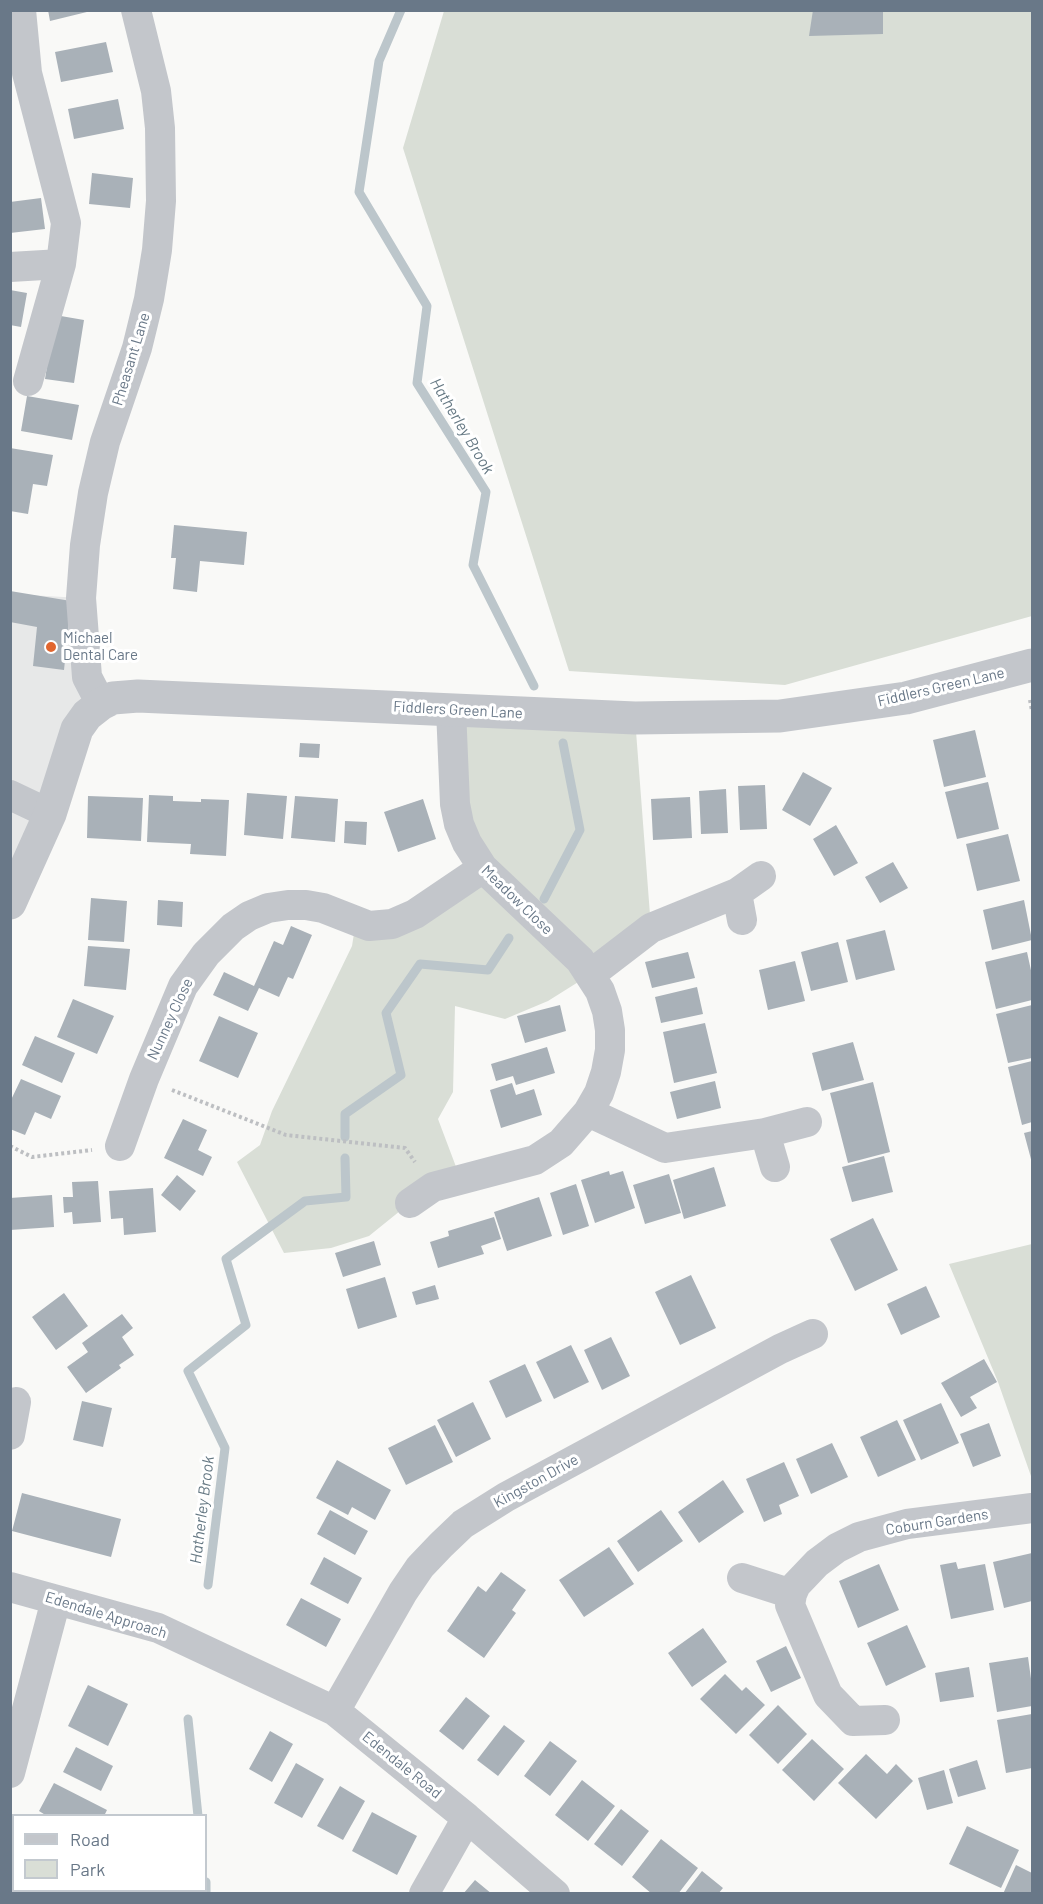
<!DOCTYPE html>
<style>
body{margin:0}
#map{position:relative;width:1043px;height:1904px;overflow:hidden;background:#f9f9f7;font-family:Barlow,sans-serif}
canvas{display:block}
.frame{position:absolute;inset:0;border:12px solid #697888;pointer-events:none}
.legend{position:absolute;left:12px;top:1814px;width:195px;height:78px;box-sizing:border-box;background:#fff;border:2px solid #c3c9cf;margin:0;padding:8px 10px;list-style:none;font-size:18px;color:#697888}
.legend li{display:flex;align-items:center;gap:12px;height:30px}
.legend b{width:30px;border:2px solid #c3c9cf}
</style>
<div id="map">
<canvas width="1043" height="1904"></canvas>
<div class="frame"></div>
<ul class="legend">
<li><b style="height:8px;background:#c3c6cb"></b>Road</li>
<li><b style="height:16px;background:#d9ded6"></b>Park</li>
</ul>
</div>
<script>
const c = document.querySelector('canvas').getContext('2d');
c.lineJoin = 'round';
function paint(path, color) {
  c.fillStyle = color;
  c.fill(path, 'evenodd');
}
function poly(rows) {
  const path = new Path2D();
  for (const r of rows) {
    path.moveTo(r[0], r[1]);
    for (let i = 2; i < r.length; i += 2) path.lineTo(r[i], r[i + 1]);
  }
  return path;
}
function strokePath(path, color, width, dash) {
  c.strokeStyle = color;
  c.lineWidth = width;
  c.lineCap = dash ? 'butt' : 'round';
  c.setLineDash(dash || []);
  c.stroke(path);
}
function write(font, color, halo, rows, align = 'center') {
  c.font = font + ' Barlow,sans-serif';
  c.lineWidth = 6;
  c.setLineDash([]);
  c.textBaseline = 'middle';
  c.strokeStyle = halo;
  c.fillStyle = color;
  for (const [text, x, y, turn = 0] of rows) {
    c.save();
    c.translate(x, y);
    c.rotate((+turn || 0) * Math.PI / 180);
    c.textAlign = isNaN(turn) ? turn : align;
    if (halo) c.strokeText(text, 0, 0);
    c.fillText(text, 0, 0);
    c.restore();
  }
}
paint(poly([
 [11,594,81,598,97,695,11,903]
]), '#e7e8e8');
paint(poly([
 [444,11,1032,11,1032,616,785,685,569,671,403,148],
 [451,709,635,718,651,928,591,974,548,1001,505,1019,455,1006,453,1092,438,1119,461,1180,421,1194,369,1236,331,1248,284,1253,237,1162,260,1145,272,1111,352,946,356,921,369,926,482,868],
 [1032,1244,1032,1479,998,1382,949,1264]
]), '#d9ded6');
strokePath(poly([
 [401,10,379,61,359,192,427,306,417,383,486,492,473,565,534,686],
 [544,899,580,830,563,743],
 [345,1137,345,1114,401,1075,386,1013,420,964,488,970,509,938],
 [208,1585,225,1448,188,1371,246,1325,226,1259,305,1201,346,1197,345,1158],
 [188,1719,198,1816],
 [206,1882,206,1894]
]), '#bcc6cb', 9);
paint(poly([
 [48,10,91,10,91,11,50,21],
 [813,10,883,10,883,34,809,36],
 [106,42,113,72,61,82,55,52],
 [118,99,124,129,74,139,68,109],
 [92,173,133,178,130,208,89,204],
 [41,198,45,229,10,233,10,202],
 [10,290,27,293,21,327,10,325],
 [55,315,84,320,74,383,45,379],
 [27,396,79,405,72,440,21,431],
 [10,448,53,455,47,486,33,484,28,514,10,511],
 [174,525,247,532,244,565,200,561,197,592,173,589,176,558,171,558],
 [10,591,71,601,64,670,33,666,37,627,10,622],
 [975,730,986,777,944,787,933,740],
 [300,743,320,744,319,758,299,757],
 [803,772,832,788,810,826,782,810],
 [988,782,999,829,957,839,945,792],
 [765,785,767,829,740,830,738,786],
 [726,789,728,833,701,834,699,791],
 [247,793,287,796,283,839,244,835],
 [149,795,173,796,173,801,201,802,201,799,229,800,226,856,190,854,191,844,147,842],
 [88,796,143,798,141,841,87,838],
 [295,796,338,799,335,842,291,838],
 [690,797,692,838,653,840,651,799],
 [423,799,436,839,398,852,384,812],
 [345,821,367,822,366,845,344,843],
 [836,825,858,863,834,876,813,839],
 [1008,834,1020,881,977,891,966,844],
 [893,862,908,888,880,903,865,877],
 [91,898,127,901,124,942,88,940],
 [158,900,183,902,182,927,157,925],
 [1024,900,1032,940,992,950,983,910],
 [291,926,312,935,293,979,288,977,279,997,259,988,248,1011,213,995,224,972,254,986,274,941,283,945],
 [885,930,895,970,856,980,846,940],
 [838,942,848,982,811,991,801,952],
 [88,946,130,949,126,990,84,986],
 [688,952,695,978,652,988,645,962],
 [1027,952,1032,975,1032,1000,996,1009,985,962],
 [795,961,805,1001,768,1010,759,970],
 [697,987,703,1014,661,1023,655,997],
 [73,999,114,1016,97,1054,57,1037],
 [560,1005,566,1031,525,1043,517,1016],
 [1032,1005,1032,1058,1008,1063,996,1014],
 [219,1016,258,1033,238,1078,199,1061],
 [705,1023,717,1073,674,1083,663,1032],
 [35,1036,75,1053,62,1083,22,1065],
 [853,1042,864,1080,822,1091,812,1053],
 [547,1047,555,1073,516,1085,513,1076,496,1081,491,1064],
 [1032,1061,1032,1122,1022,1125,1008,1067],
 [21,1079,61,1096,51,1119,35,1112,25,1135,10,1129,10,1102],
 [715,1081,721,1108,677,1119,670,1092],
 [873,1082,890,1152,848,1163,830,1093],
 [512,1083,516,1095,534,1089,542,1115,501,1128,490,1090],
 [183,1119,207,1130,198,1150,212,1157,203,1176,164,1158],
 [1032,1131,1032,1163,1024,1133],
 [884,1156,893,1192,852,1202,842,1167],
 [714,1167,726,1206,684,1219,673,1180],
 [609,1171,610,1175,623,1171,635,1208,595,1223,581,1180],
 [669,1174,681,1213,645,1224,633,1185],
 [177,1175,196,1191,180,1211,161,1195],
 [98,1181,101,1222,73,1224,72,1212,64,1213,63,1197,73,1197,72,1182],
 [576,1184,589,1226,563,1235,550,1193],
 [153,1188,156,1232,124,1235,123,1218,111,1219,109,1191],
 [52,1195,54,1227,10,1230,10,1198],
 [539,1197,552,1236,507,1251,494,1212],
 [494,1217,501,1239,481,1246,484,1254,438,1268,430,1242,449,1236,448,1231],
 [873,1218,898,1270,855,1291,830,1239],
 [374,1241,381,1265,343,1277,335,1253],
 [691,1275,716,1328,680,1345,655,1292],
 [385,1277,397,1317,358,1329,346,1289],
 [435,1285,439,1299,416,1305,412,1292],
 [926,1286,940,1317,901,1335,887,1304],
 [64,1293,88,1326,56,1350,32,1317],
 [122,1314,133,1328,122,1337,134,1355,119,1365,121,1368,86,1393,67,1367,88,1352,82,1343],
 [611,1337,630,1376,602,1390,584,1350],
 [571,1345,589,1382,554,1399,536,1362],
 [984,1359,997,1382,970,1397,977,1408,961,1417,941,1383],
 [525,1364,542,1401,506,1418,489,1381],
 [82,1401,112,1408,103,1447,73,1440],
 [473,1402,491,1439,456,1457,437,1420],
 [941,1403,959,1443,921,1460,903,1420],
 [897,1420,916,1460,878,1477,860,1437],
 [989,1423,1001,1456,973,1467,960,1434],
 [435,1425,453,1462,406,1485,388,1448],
 [832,1443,848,1477,811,1494,796,1459],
 [337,1460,391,1490,375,1520,352,1507,348,1515,316,1498],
 [784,1462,799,1496,779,1505,782,1514,764,1522,746,1479],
 [723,1480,744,1512,699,1543,678,1512],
 [22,1493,121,1519,111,1557,12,1531],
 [330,1510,368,1531,355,1555,317,1534],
 [661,1510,683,1541,638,1572,617,1541],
 [609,1547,634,1584,584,1617,559,1580],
 [1032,1553,1032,1601,1004,1608,993,1562],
 [324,1557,362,1578,348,1604,310,1584],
 [956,1562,958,1569,985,1564,994,1610,951,1619,940,1565],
 [879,1564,899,1610,858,1628,839,1581],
 [501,1572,526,1590,512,1610,516,1613,484,1658,447,1631,478,1586,486,1592],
 [301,1598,341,1619,326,1647,286,1625],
 [907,1625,926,1667,886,1686,867,1643],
 [703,1628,727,1662,692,1687,668,1653],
 [786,1646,801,1678,771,1692,756,1661],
 [1028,1657,1032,1686,1032,1706,997,1712,989,1663],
 [969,1667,974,1697,940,1702,935,1673],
 [725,1674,742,1691,746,1687,765,1705,736,1734,700,1699],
 [88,1685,128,1704,108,1746,68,1726],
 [466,1697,490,1716,463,1750,439,1731],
 [778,1705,807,1734,778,1764,749,1735],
 [1032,1714,1032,1768,1006,1773,997,1720],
 [504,1725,525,1741,498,1776,477,1760],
 [270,1731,293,1744,272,1782,249,1769],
 [812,1739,844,1769,814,1801,782,1770],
 [550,1741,577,1761,550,1796,524,1776],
 [76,1747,113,1766,101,1791,63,1772],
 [866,1754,887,1774,896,1764,913,1781,876,1819,838,1783],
 [977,1760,986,1789,958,1797,949,1769],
 [296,1763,324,1779,302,1818,274,1803],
 [944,1770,953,1803,927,1810,918,1778],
 [582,1780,615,1806,588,1841,555,1815],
 [54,1783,107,1810,104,1816,47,1816,39,1811],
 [340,1786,365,1801,343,1840,317,1826],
 [621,1809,649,1831,622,1866,594,1844],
 [372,1812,417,1836,397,1875,352,1851],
 [967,1826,1019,1850,1001,1888,949,1864],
 [661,1839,698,1868,678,1894,652,1894,632,1877],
 [1016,1865,1032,1873,1032,1894,1003,1894],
 [702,1871,723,1888,718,1894,684,1894],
 [475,1880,492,1894,463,1894],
 [30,1890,62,1890,67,1894,29,1894]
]), '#a9b1b8');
strokePath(poly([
 [1030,700,1032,711],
 [172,1090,286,1135,405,1148,415,1162],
 [10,1146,32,1157,92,1150]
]), '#bdbfc2', 4, [3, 3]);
strokePath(poly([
 [10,267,61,264,66,223,27,73,21,10],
 [28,381,61,264],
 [101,704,87,677,81,598,85,545,93,493,105,442,137,348,149,299,157,250,161,201,160,128,156,91,136,10],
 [451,709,455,804,459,824,467,843,483,868,580,960,600,991,607,1011,610,1030,610,1050,606,1072,599,1093,588,1112,665,1148,765,1133,807,1122],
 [10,795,50,814],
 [737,893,742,920],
 [591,974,651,928,737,893,761,876],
 [765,1133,775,1167],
 [120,1146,144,1079,183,986,206,954,233,927,249,916,268,908,288,905,306,905,323,908,369,926,392,924,415,914,483,868],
 [410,1203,433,1187,535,1160,561,1143,588,1112],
 [10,1435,16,1402],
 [742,1578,792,1594],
 [10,1587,158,1628,335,1711,467,1818,555,1894],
 [335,1711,403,1592,420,1567,441,1545,463,1524,506,1497,780,1349,813,1334],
 [885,1720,853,1721,828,1695,790,1605,792,1594,796,1585,817,1563,837,1548,859,1537,907,1524,1032,1508],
 [10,1773,56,1600],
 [424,1894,467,1818]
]), '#c3c6cb', 30);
strokePath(poly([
 [10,903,50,814,77,729,87,715,101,704,113,698,138,696,635,718,780,716,906,698,1032,665]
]), '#c3c6cb', 33);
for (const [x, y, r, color] of [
 [51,647,6,"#e1662f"]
]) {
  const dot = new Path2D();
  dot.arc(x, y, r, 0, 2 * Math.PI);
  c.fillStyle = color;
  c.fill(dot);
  strokePath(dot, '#fff', 2);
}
write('15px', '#697888', '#fff', [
 ["Pheasant Lane",131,359,-73],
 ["Fiddlers Green Lane",941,687,-13],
 ["Fiddlers Green Lane",458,710,3],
 ["Meadow Close",517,900,44],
 ["Nunney Close",170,1019,-65],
 ["Kingston Drive",536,1481,-29],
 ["Coburn Gardens",937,1522,-9],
 ["Edendale Approach",106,1615,17],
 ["Edendale Road",402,1765,39]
]);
write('15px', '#697888', '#fff', [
 ["Michael",63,638],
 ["Dental Care",63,655]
], 'left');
write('italic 16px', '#657883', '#fff', [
 ["Hatherley Brook",462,426,59],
 ["Hatherley Brook",202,1510,-83]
]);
</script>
